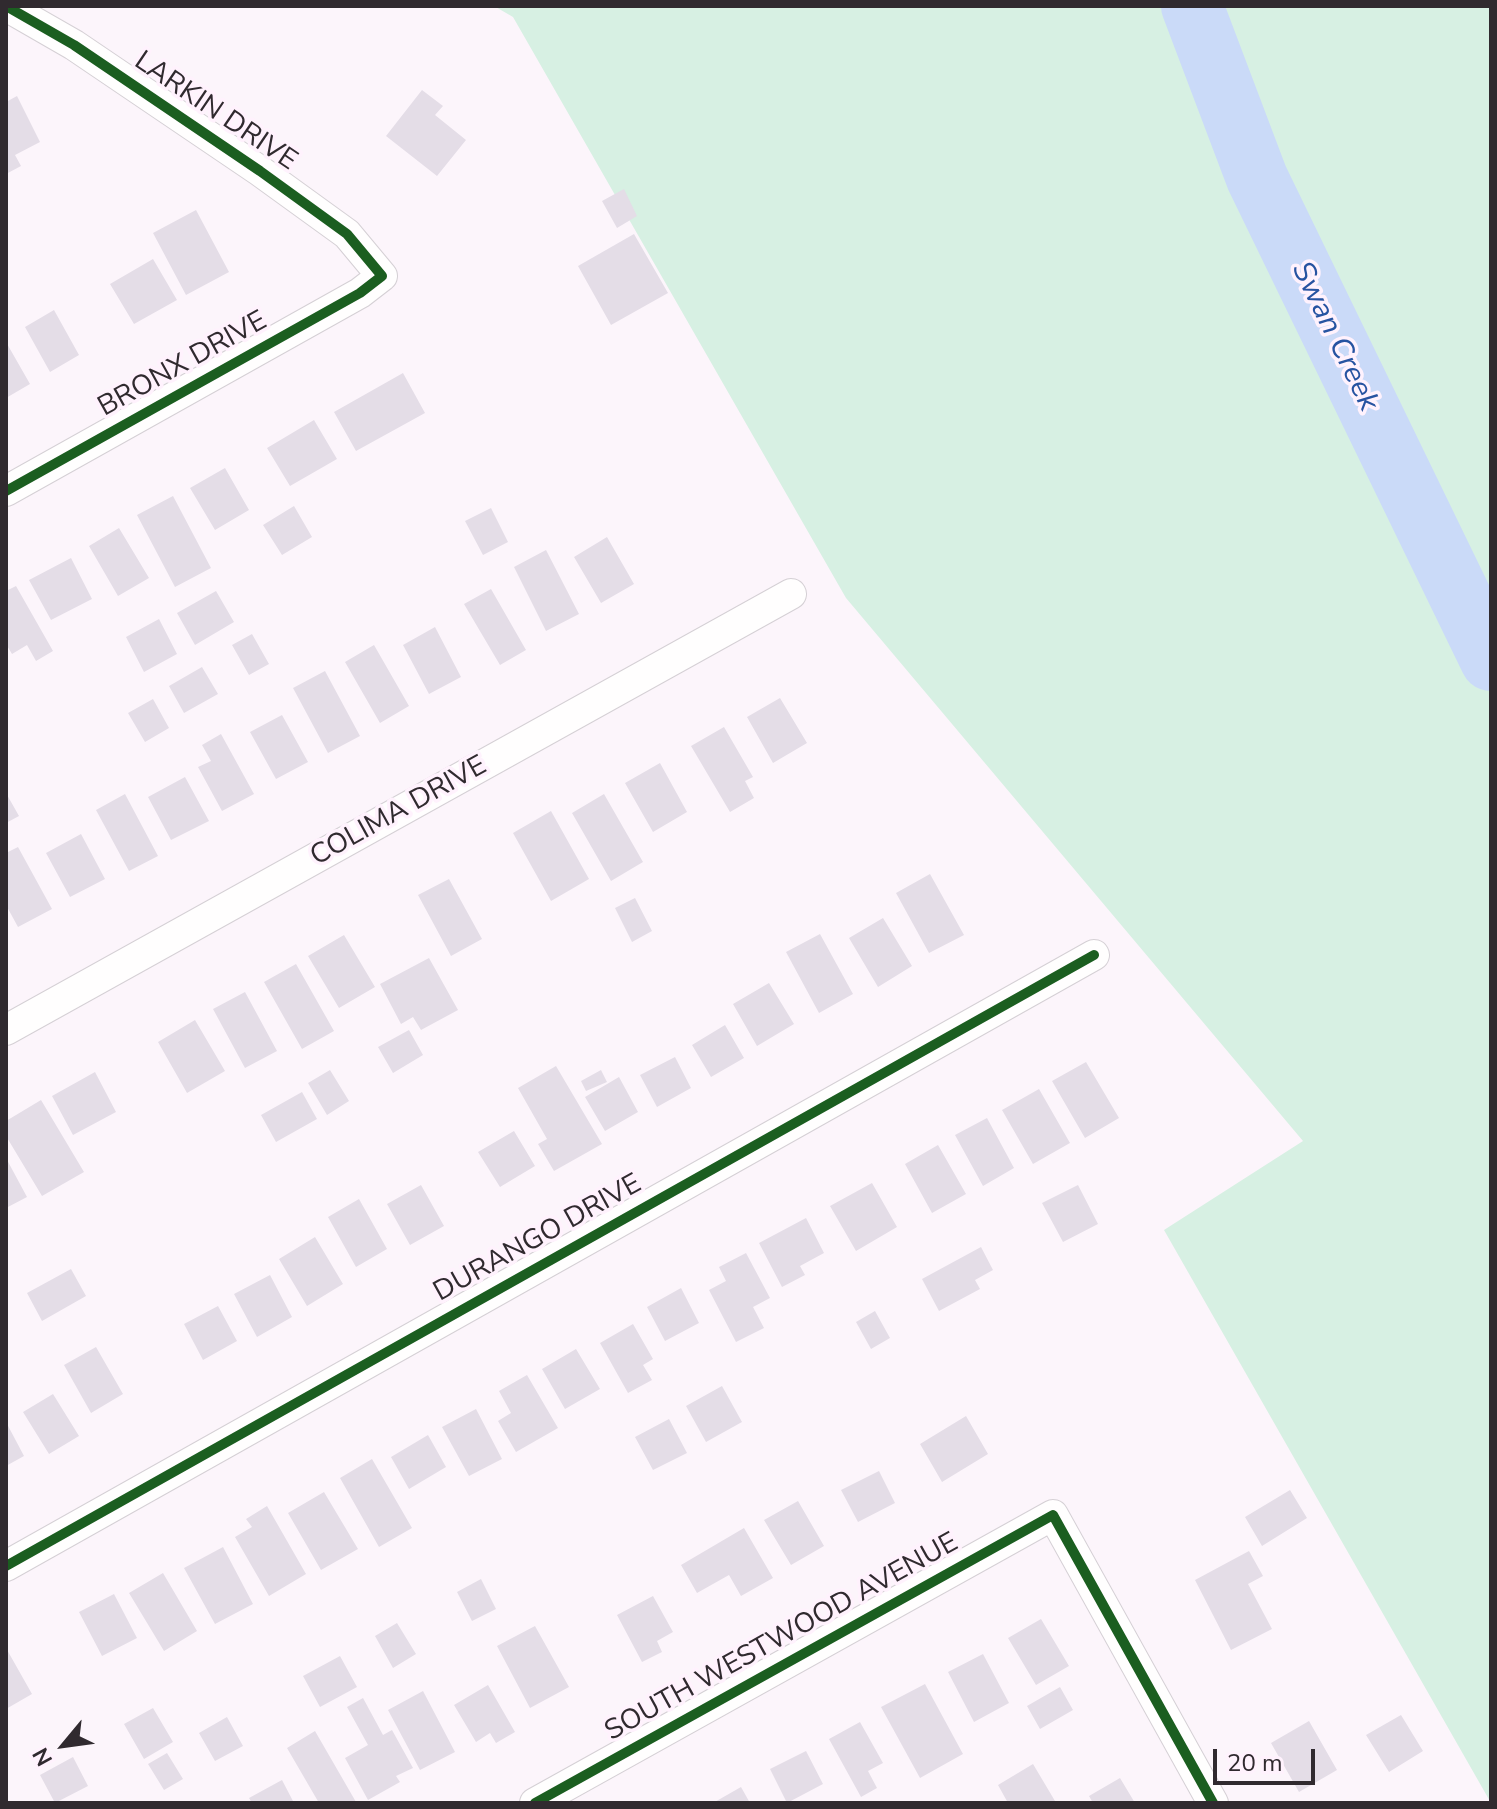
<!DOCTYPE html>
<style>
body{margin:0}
#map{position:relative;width:1497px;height:1809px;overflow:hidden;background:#fcf5fb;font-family:"Nunito Sans",sans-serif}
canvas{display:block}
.frame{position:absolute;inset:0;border:8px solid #302a2f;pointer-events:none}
.north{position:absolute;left:24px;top:1705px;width:80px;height:80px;-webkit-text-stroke:6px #fff2fd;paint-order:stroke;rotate:241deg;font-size:22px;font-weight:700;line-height:32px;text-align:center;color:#302a2f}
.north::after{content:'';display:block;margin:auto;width:28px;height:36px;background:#302a2f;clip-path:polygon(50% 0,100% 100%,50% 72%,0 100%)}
.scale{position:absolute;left:1213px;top:1749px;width:102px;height:36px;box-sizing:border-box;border:4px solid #302a2f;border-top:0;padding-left:10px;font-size:24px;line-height:28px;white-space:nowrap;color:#302a2f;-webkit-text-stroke:6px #fff2fd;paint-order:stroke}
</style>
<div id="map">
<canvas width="1497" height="1809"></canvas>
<div class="frame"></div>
<div class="north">N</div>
<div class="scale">20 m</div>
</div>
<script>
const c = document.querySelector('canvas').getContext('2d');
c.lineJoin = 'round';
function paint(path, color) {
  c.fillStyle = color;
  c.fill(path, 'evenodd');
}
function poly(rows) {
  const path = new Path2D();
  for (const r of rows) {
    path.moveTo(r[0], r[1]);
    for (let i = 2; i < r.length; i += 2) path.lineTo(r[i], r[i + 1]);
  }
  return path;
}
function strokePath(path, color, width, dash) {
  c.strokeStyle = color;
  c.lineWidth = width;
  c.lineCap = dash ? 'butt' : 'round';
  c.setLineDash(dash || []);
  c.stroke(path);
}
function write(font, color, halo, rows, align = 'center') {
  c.font = font + ' "Nunito Sans",sans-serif';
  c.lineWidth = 7;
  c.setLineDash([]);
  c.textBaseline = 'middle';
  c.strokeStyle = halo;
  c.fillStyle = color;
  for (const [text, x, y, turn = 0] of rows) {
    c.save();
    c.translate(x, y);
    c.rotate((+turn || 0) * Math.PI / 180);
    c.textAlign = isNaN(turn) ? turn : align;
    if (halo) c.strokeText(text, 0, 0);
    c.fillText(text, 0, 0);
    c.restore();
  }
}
paint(poly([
 [494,6,1491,6,1491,1803,1164,1230,1303,1141,846,598,513,17]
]), '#d7f0e3');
strokePath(poly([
 [1192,6,1257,178,1491,660]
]), '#cadaf8', 62);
paint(poly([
 [422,90,443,106,435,115,466,140,437,176,386,136],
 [17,96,40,142,15,155,21,166,6,174,6,102],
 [624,189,637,216,617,228,602,201],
 [196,210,229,272,186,295,153,233],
 [634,234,668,293,611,325,578,266],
 [153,259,177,300,134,324,110,284],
 [54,310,79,355,50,372,25,327],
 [6,342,30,384,6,398],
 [403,373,425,413,356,451,334,412],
 [314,420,337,459,290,486,267,448],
 [225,468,249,510,215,530,190,488],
 [173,496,211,568,175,587,137,515],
 [294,506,312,537,282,555,263,525],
 [491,508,508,542,483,555,465,521],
 [119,528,149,578,118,596,89,546],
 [607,537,634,584,601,603,574,557],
 [546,550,579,614,546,631,514,567],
 [71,558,92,599,51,620,29,580],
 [16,586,53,651,36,661,27,645,12,654,6,644,6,591],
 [491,589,526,650,500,665,464,604],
 [216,591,234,622,195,645,177,613],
 [159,619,177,654,144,672,126,637],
 [435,627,461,677,429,694,403,645],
 [252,634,269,664,249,675,232,645],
 [374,645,409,706,380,723,345,662],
 [202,667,218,694,184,713,169,686],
 [325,671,360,736,328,753,293,688],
 [780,698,807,743,773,763,747,717],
 [153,699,169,728,145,742,128,713],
 [282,715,308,762,276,779,250,732],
 [724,727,753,777,745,781,754,798,730,812,691,746],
 [221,734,254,794,222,811,198,767,211,761,202,745],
 [660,763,687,812,653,832,625,783],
 [185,777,209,821,171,840,148,797],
 [6,793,19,816,6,823],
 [125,794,158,856,129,871,96,810],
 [604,794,643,862,611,881,572,813],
 [551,811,589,879,551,901,513,833],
 [81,834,105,879,70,897,46,853],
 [18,847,52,909,18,927,6,905,6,853],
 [930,874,964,935,929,953,896,893],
 [449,879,482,939,451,956,418,895],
 [635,898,652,931,632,942,615,908],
 [883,918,912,966,878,987,849,938],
 [820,934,853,994,819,1013,786,952],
 [344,935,375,987,339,1008,308,956],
 [429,958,458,1010,421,1030,413,1017,401,1024,380,984],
 [296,964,334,1031,302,1049,264,982],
 [769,983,794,1024,757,1046,733,1004],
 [245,992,277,1051,245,1068,213,1009],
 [195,1020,225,1071,187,1093,158,1042],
 [725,1025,744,1058,711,1077,692,1045],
 [409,1030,423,1055,393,1073,378,1047],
 [675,1057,691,1088,657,1107,640,1075],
 [1086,1062,1119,1118,1085,1138,1052,1081],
 [556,1066,602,1144,554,1171,538,1144,547,1139,518,1088],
 [330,1070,349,1101,327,1115,308,1083],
 [601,1070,607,1082,586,1091,581,1081],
 [95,1072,116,1112,73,1135,52,1096],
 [619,1077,638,1112,605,1131,585,1097],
 [1039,1089,1070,1143,1033,1164,1002,1110],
 [302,1092,317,1119,276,1142,261,1115],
 [41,1100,84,1172,42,1196,6,1136,6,1121],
 [987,1118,1014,1168,983,1186,955,1135],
 [514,1131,535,1166,500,1187,478,1152],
 [938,1145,966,1194,932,1213,905,1164],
 [6,1158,27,1197,6,1208],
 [872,1183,897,1227,856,1251,830,1206],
 [421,1185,444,1226,410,1245,387,1204],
 [1078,1185,1098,1224,1063,1242,1042,1203],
 [359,1199,387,1249,356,1267,328,1217],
 [806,1218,824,1253,800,1266,805,1275,782,1287,759,1243],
 [315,1237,343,1284,307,1306,279,1259],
 [981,1247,993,1270,975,1280,980,1289,939,1311,922,1279],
 [746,1253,770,1298,753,1307,764,1328,736,1342,709,1290,726,1281,719,1267],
 [71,1269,86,1296,42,1321,27,1293],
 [270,1275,292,1317,257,1337,234,1294],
 [681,1288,699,1323,665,1341,647,1307],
 [218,1306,237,1341,203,1360,184,1324],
 [875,1311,890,1338,871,1349,856,1322],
 [633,1324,653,1359,643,1365,652,1380,628,1393,600,1343],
 [96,1347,123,1394,91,1413,64,1365],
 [576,1349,600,1389,565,1409,542,1369],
 [527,1375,558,1428,516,1452,498,1421,511,1413,499,1391],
 [722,1386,742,1422,706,1442,686,1406],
 [53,1394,79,1436,49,1454,23,1412],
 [476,1409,502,1459,469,1476,442,1427],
 [966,1416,988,1454,942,1482,920,1444],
 [669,1419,687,1453,653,1470,635,1437],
 [6,1422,24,1456,6,1466],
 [428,1435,446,1467,409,1489,391,1457],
 [372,1459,412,1528,379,1547,340,1478],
 [879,1471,895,1503,858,1522,841,1490],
 [1290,1490,1307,1518,1262,1546,1245,1517],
 [324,1492,358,1549,321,1570,288,1513],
 [798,1501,824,1546,791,1565,764,1520],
 [267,1506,306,1574,269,1596,235,1537,252,1527,246,1519],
 [744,1528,773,1578,741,1596,729,1575,697,1593,681,1565],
 [223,1547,253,1604,215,1624,184,1568],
 [1249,1551,1263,1576,1248,1584,1272,1629,1231,1650,1195,1580],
 [163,1573,197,1631,164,1651,129,1593],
 [481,1579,496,1609,472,1621,457,1592],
 [114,1594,137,1638,102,1656,79,1612],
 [653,1596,673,1632,657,1641,662,1652,642,1662,617,1615],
 [1041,1619,1069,1666,1036,1685,1008,1638],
 [397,1623,416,1654,393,1668,375,1636],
 [535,1626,569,1687,530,1708,497,1646],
 [6,1648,32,1694,6,1709],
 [983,1654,1009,1703,974,1722,948,1672],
 [340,1656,357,1687,320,1707,303,1676],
 [925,1684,963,1754,920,1778,881,1707],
 [488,1685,515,1732,496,1743,490,1733,476,1742,454,1705],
 [1060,1687,1073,1710,1040,1729,1027,1706],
 [423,1691,455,1752,420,1770,388,1710],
 [363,1698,383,1735,392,1730,413,1768,396,1776,400,1782,368,1800,345,1758,368,1745,347,1707],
 [153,1708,173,1742,144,1759,124,1724],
 [1401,1715,1423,1751,1389,1772,1366,1735],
 [227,1717,243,1746,215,1761,199,1733],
 [1309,1721,1337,1770,1299,1792,1271,1743],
 [860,1722,883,1763,868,1771,877,1788,861,1797,829,1739],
 [315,1731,356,1802,354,1803,319,1803,287,1748],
 [806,1751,823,1784,787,1803,770,1769],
 [167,1753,183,1779,164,1790,148,1764],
 [73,1757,88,1786,55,1803,40,1775],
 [1033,1764,1055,1801,1051,1803,1008,1803,998,1785],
 [1120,1778,1135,1803,1093,1803,1089,1796],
 [282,1780,294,1803,252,1803,249,1798],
 [741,1787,750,1803,713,1803]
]), '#e4dde7');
const street = poly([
 [6,6,74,45,260,171,347,234,382,276,360,293,6,491],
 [6,1030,791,594],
 [6,1566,1094,955],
 [535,1803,1053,1515,1213,1803]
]);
strokePath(street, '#d5d0d5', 32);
strokePath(street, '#fffefe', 30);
strokePath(poly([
 [6,6,74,45,260,171,347,234,382,276,360,293,6,491],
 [6,1566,1094,955],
 [535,1803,1053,1515,1213,1803]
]), '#1b5e20', 10);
write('28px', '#302a2f', '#fff2fd', [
 ["LARKIN DRIVE",215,112,34],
 ["BRONX DRIVE",183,365,-29],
 ["COLIMA DRIVE",399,812,-29],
 ["DURANGO DRIVE",538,1239,-29],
 ["SOUTH WESTWOOD AVENUE",782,1638,-29]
]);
write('italic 30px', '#2653a1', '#fff2fd', [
 ["Swan Creek",1334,337,64]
]);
</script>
